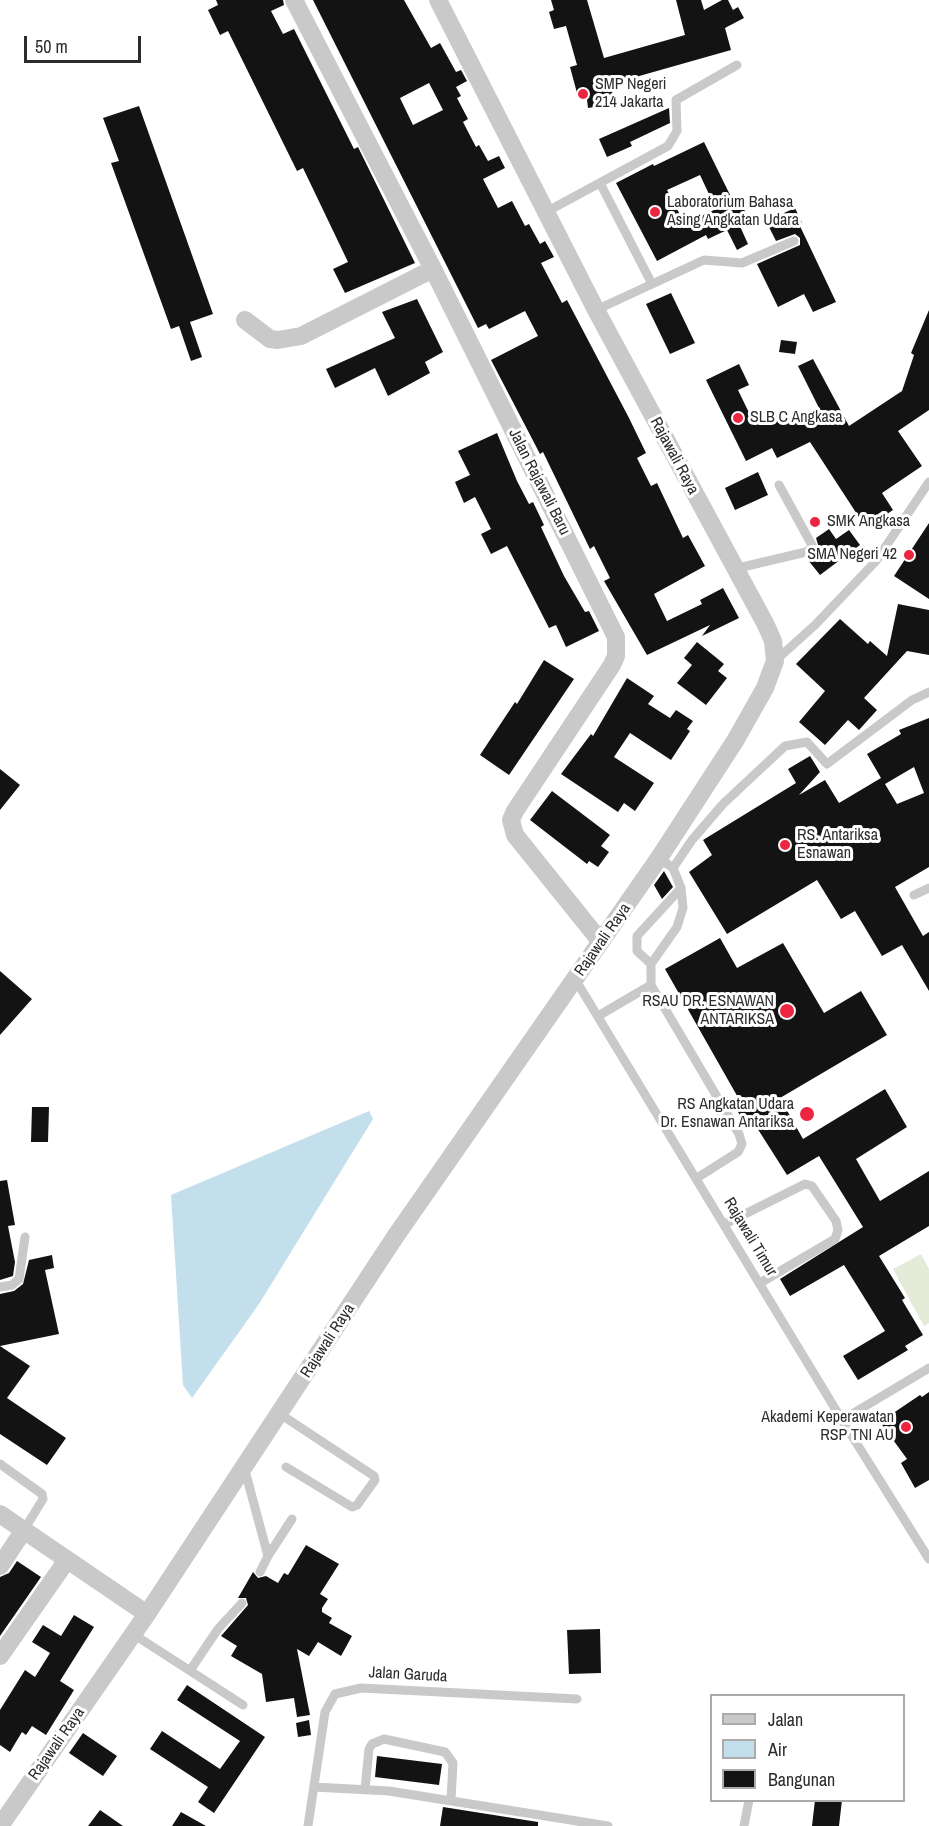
<!DOCTYPE html>
<style>
body{margin:0}
#map{position:relative;width:929px;height:1826px;overflow:hidden;background:#fff;font-family:"Archivo Narrow",sans-serif}
canvas{display:block}
.legend{position:absolute;left:710px;top:1694px;width:195px;height:108px;box-sizing:border-box;background:#fff;border:2px solid #ababab;margin:0;padding:8px 10px;list-style:none;font-size:18px;color:#2c2c2c}
.legend li{display:flex;align-items:center;gap:12px;height:30px}
.legend b{width:30px;border:2px solid #ababab}
.scale{position:absolute;left:24px;top:36px;width:117px;height:27px;box-sizing:border-box;border:3px solid #2c2c2c;border-top:0;padding-left:8px;font-size:18px;line-height:21px;white-space:nowrap;color:#2c2c2c;-webkit-text-stroke:4px #fff;paint-order:stroke}
</style>
<div id="map">
<canvas width="929" height="1826"></canvas>
<ul class="legend">
<li><b style="height:8px;background:#c9c9c9"></b>Jalan</li>
<li><b style="height:16px;background:#c3dfec"></b>Air</li>
<li><b style="height:16px;background:#131313"></b>Bangunan</li>
</ul>
<div class="scale">50 m</div>
</div>
<script>
const c = document.querySelector('canvas').getContext('2d');
c.lineJoin = 'round';
function paint(path, color) {
  c.fillStyle = color;
  c.fill(path, 'evenodd');
}
function poly(rows) {
  const path = new Path2D();
  for (const r of rows) {
    path.moveTo(r[0], r[1]);
    for (let i = 2; i < r.length; i += 2) path.lineTo(r[i], r[i + 1]);
  }
  return path;
}
function strokePath(path, color, width, dash) {
  c.strokeStyle = color;
  c.lineWidth = width;
  c.lineCap = dash ? 'butt' : 'round';
  c.setLineDash(dash || []);
  c.stroke(path);
}
function write(font, color, halo, rows, align = 'center') {
  c.font = font + ' "Archivo Narrow",sans-serif';
  c.lineWidth = 6;
  c.setLineDash([]);
  c.textBaseline = 'middle';
  c.strokeStyle = halo;
  c.fillStyle = color;
  for (const [text, x, y, turn = 0] of rows) {
    c.save();
    c.translate(x, y);
    c.rotate((+turn || 0) * Math.PI / 180);
    c.textAlign = isNaN(turn) ? turn : align;
    if (halo) c.strokeText(text, 0, 0);
    c.fillText(text, 0, 0);
    c.restore();
  }
}
paint(poly([
 [921,1254,929,1269,929,1323,924,1326,893,1269]
]), '#e4ebd9');
paint(poly([
 [369,1111,373,1119,259,1304,192,1398,183,1385,171,1195]
]), '#c3dfec');
paint(poly([
 [216,0,283,0,284,5,271,11,283,34,294,29,354,149,358,147,415,263,345,293,333,269,348,262,303,168,297,171,228,31,220,35,208,10,218,5],
 [313,0,404,0,431,48,440,43,456,72,461,70,467,81,456,87,461,96,457,98,468,119,463,122,476,147,479,145,488,161,499,156,505,168,483,179,498,208,512,201,525,226,529,224,540,244,545,241,554,257,541,263,562,303,567,300,629,418,646,453,637,458,651,486,657,483,683,538,688,535,705,566,654,594,667,621,702,604,700,600,723,588,739,618,702,636,710,625,647,655,604,581,610,578,594,546,590,549,543,452,540,454,491,360,538,336,525,311,489,329,486,324,478,328],
 [429,83,443,110,413,125,400,98],
 [551,0,587,0,604,58,685,35,676,0,701,0,704,10,722,0,728,0,733,10,738,7,744,18,725,28,731,50,611,84,614,104,588,108,586,91,577,93,570,67,577,65,566,26,554,29,549,12,554,10],
 [139,106,213,314,190,322,202,357,191,361,179,326,171,329,111,163,119,161,103,118],
 [669,108,670,123,630,142,632,146,607,157,599,139],
 [704,142,733,201,739,198,749,220,739,224,748,244,737,250,727,230,708,239,706,235,657,261,616,183,653,164,654,166],
 [700,175,716,209,685,224,667,190],
 [795,208,802,223,799,224,836,302,813,312,804,294,778,307,757,264,800,245,800,238,795,234,776,241,766,221],
 [671,293,695,343,670,354,646,304],
 [417,299,443,352,425,362,430,373,388,396,375,368,335,388,326,369,395,338,382,312],
 [929,310,929,410,898,431,922,466,882,493,893,510,866,528,810,442,777,458,772,448,746,461,706,380,739,364,749,385,738,390,755,425,784,411,790,422,819,408,798,366,813,359,849,426,902,391,914,355,911,353],
 [781,340,797,342,795,354,779,352],
 [497,433,517,481,529,504,533,502,544,525,541,527,564,576,585,612,589,611,599,631,566,647,556,625,549,628,507,546,491,554,481,534,491,529,475,497,464,503,455,482,470,475,458,451],
 [758,472,768,495,735,510,725,488],
 [929,523,929,599,894,576],
 [829,529,836,539,849,530,860,545,820,575,808,560,820,551,816,538],
 [898,604,929,610,929,655,907,651,864,698,877,710,859,730,848,720,825,745,799,722,825,691,796,664,840,619,868,644,870,641,887,656],
 [697,642,724,664,718,671,727,678,706,705,677,683,692,665,684,658],
 [544,660,574,679,509,775,480,755,515,702,517,704],
 [627,678,654,696,648,704,670,718,676,710,693,721,687,729,690,731,671,760,630,733,614,757,654,783,635,811,624,803,618,812,561,774,591,734,593,736],
 [929,718,929,867,895,887,923,936,929,932,929,991,902,945,882,956,855,911,841,919,817,880,727,934,689,872,712,855,703,840,796,783,788,769,810,756,820,772,799,795,825,780,839,803,881,778,867,754,901,734,899,730],
 [914,767,924,793,897,804,885,784],
 [0,769,20,785,0,810],
 [552,791,610,835,601,846,609,852,598,867,589,861,587,864,530,820],
 [664,871,673,887,662,899,654,885],
 [720,938,737,968,783,943,824,1013,861,991,887,1035,780,1098,803,1139,885,1089,907,1127,856,1159,880,1201,929,1171,929,1226,879,1256,905,1298,902,1300,923,1335,905,1346,908,1350,858,1380,843,1356,885,1331,844,1265,790,1296,780,1279,863,1227,819,1156,787,1175,752,1120,745,1124,734,1105,740,1101,665,969],
 [0,971,32,999,0,1035],
 [32,1107,49,1107,48,1142,31,1142],
 [7,1180,15,1225,8,1226,15,1262,13,1276,0,1280,0,1181],
 [52,1255,54,1268,45,1270,59,1334,0,1346,0,1294,14,1291,23,1284,29,1260],
 [0,1346,30,1366,7,1398,66,1438,47,1465,0,1434],
 [929,1392,929,1480,915,1488,901,1463,907,1459,880,1422,920,1395,922,1397],
 [306,1545,339,1564,320,1594,328,1599,322,1608,322,1612,332,1618,329,1623,352,1636,341,1656,318,1642,309,1656,297,1649,310,1715,297,1717,294,1698,266,1702,262,1674,231,1656,237,1646,221,1636,248,1605,246,1598,238,1598,253,1572,258,1578,266,1576,278,1583,284,1573,288,1575],
 [17,1561,41,1577,0,1636,0,1577,9,1573],
 [74,1615,94,1627,60,1681,74,1690,46,1735,32,1726,26,1735,22,1732,10,1752,0,1745,0,1710,25,1670,35,1677,50,1653,32,1642,43,1625,61,1636],
 [600,1629,601,1673,569,1674,567,1630],
 [187,1685,265,1737,214,1813,198,1802,208,1787,150,1749,162,1731,220,1769,240,1741,177,1700],
 [309,1720,311,1735,298,1737,296,1723],
 [83,1733,117,1756,103,1776,69,1753],
 [377,1756,442,1764,439,1785,375,1777],
 [815,1800,842,1800,839,1826,812,1826],
 [443,1807,538,1822,538,1826,440,1826],
 [100,1810,123,1826,88,1826],
 [181,1812,206,1826,172,1826]
]), '#131313');
strokePath(poly([
 [600,183,652,284],
 [546,212,668,146,677,131,676,100,737,65],
 [596,310,704,260,742,263,794,241],
 [734,569,806,552,813,547,779,485],
 [775,661,815,625,876,561,929,482],
 [659,858,673,868,692,840,723,804,785,746,807,742,827,764,912,700,929,692],
 [673,868,681,888,683,908,677,927,651,964,651,985,739,1134,742,1144,738,1152,697,1178],
 [914,895,929,888],
 [651,964,637,951,637,936,681,888],
 [575,979,842,1420,929,1559],
 [598,1016,651,985],
 [725,1224,805,1184,812,1186,836,1221,838,1230,835,1239,760,1283],
 [0,1287,12,1285,19,1279,25,1237],
 [280,1414,374,1476,375,1480,357,1505,352,1507,286,1467],
 [842,1420,929,1368],
 [0,1464,42,1494,43,1499,24,1530],
 [244,1467,268,1556,260,1572],
 [268,1556,292,1519],
 [133,1634,243,1705],
 [191,1669,218,1629,242,1603],
 [314,1787,389,1791,608,1826],
 [365,1789,369,1749,372,1744,384,1739,445,1752,453,1763,451,1799],
 [308,1826,325,1712,335,1694,361,1688,577,1699],
 [744,1826,749,1800]
]), '#c9c9c9', 9);
strokePath(poly([
 [294,0,433,269,616,637,616,656,612,665,515,811,511,820,515,835,601,942],
 [245,320,270,339,278,340,301,336,433,269],
 [0,1514,147,1614],
 [0,1566,24,1530],
 [0,1656,67,1560],
 [0,1826,147,1614,395,1237,659,858,735,741,765,688,775,661,773,641,766,625,596,310,438,0]
]), '#c9c9c9', 18);
for (const [x, y, r, color] of [
 [583,94,6,"#ed2541"],
 [655,212,6,"#ed2541"],
 [738,418,6,"#ed2541"],
 [815,522,6,"#ed2541"],
 [909,555,6,"#ed2541"],
 [785,845,6,"#ed2541"],
 [787,1011,8,"#ed2541"],
 [807,1114,8,"#ed2541"],
 [906,1427,6,"#ed2541"]
]) {
  const dot = new Path2D();
  dot.arc(x, y, r, 0, 2 * Math.PI);
  c.fillStyle = color;
  c.fill(dot);
  strokePath(dot, '#fff', 2);
}
write('16px', '#2c2c2c', '#fff', [
 ["SMP Negeri",595,85],
 ["214 Jakarta",595,103],
 ["Laboratorium Bahasa",667,203],
 ["Asing Angkatan Udara",667,221],
 ["SLB C Angkasa",750,418],
 ["SMK Angkasa",827,522],
 ["SMA Negeri 42",897,555,"right"],
 ["RS. Antariksa",797,836],
 ["Esnawan",797,854],
 ["RSAU DR. ESNAWAN",774,1002,"right"],
 ["ANTARIKSA",774,1020,"right"],
 ["RS Angkatan Udara",794,1105,"right"],
 ["Dr. Esnawan Antariksa",794,1123,"right"],
 ["Akademi Keperawatan",894,1418,"right"],
 ["RSP TNI AU",894,1436,"right"]
], 'left');
write('16px', '#2c2c2c', '#fff', [
 ["Rajawali Raya",674,456,62],
 ["Jalan Rajawali Baru",539,482,63],
 ["Rajawali Raya",603,940,-55],
 ["Rajawali Timur",750,1237,59],
 ["Rajawali Raya",328,1341,-57],
 ["Jalan Garuda",408,1675,3],
 ["Rajawali Raya",57,1744,-55]
]);
</script>
